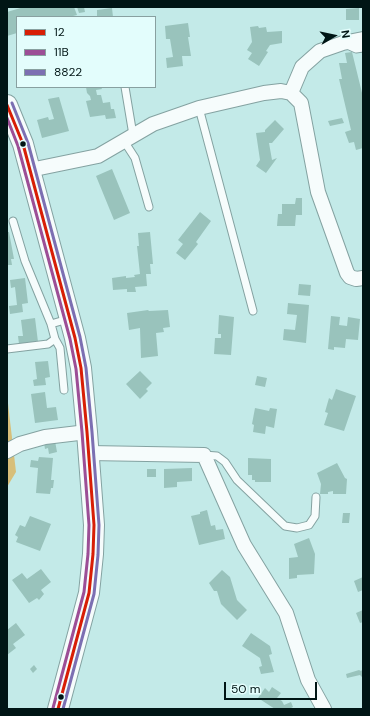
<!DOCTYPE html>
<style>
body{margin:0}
#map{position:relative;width:370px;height:716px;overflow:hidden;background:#c3eae8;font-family:"DM Sans",sans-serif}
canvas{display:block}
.frame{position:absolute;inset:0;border:8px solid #001515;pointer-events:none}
.legend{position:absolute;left:16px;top:16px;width:140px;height:72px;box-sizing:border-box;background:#e3fdfc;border:1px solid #88a0a0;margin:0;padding:5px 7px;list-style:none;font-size:12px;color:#001515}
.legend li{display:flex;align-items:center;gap:8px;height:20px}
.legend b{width:20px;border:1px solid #88a0a0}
.north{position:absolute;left:314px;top:16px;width:40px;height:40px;-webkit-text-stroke:3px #e3fdfc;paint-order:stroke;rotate:81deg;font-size:11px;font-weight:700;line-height:16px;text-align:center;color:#001515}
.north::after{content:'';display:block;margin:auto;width:14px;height:18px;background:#001515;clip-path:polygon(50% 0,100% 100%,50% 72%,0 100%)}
.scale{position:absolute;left:224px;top:682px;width:93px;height:18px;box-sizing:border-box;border:2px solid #001515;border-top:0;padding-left:5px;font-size:12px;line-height:14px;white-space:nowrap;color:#001515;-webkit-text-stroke:3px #e3fdfc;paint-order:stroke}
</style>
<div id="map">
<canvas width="370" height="716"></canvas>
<div class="frame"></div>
<ul class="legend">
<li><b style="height:5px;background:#d81e05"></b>12</li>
<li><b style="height:5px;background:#9c4e96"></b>11B</li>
<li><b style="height:5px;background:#7c6fb2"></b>8822</li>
</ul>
<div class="north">N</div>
<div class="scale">50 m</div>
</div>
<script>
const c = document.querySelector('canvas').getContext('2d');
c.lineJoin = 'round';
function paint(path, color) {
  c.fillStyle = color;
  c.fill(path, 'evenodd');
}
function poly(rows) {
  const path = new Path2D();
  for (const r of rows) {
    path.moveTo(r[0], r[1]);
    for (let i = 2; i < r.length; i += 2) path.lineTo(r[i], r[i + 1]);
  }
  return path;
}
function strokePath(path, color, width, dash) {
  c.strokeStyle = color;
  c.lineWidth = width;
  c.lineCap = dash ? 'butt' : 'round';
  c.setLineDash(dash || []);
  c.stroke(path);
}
paint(poly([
 [7,395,16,472,7,487]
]), '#d7bf79');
paint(poly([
 [24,7,74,7,77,15,69,17,17,17,17,33,7,36,7,12],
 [77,7,84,7,85,12,79,13],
 [112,8,113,17,97,17,97,10],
 [359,8,359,20,346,20,346,9],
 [188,23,190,37,188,37,191,56,182,56,183,66,167,68,166,58,173,57,170,39,166,39,165,26],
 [258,26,259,28,266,27,267,32,282,31,282,43,270,45,266,51,268,52,259,66,248,59,252,53,247,50,252,42,250,27],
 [352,52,363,97,363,148,356,150,354,142,349,143,345,132,351,130,339,79,342,79,339,63,347,63,345,53],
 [86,87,101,87,102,89,96,90,97,95,101,95,103,103,110,102,111,109,114,109,116,118,106,119,105,115,90,117,86,101,91,100,90,96,87,93],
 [59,97,69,131,42,138,37,120,48,117,49,120,54,119,48,99],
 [342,118,344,123,330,126,328,121],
 [275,120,284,129,272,143,269,143,272,160,277,158,266,173,256,166,260,160,256,133,265,132,265,130],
 [112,169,130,213,114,220,96,176],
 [296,198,302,198,302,215,296,215,295,226,277,226,278,214,282,214,282,204,295,204],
 [200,212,211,221,196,242,198,244,185,260,176,253,183,244,178,240],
 [7,232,9,232,14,259,11,259,12,265,7,265],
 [150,232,153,264,150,264,151,274,146,274,147,286,135,287,136,292,127,292,127,289,113,290,112,278,126,276,126,278,135,277,134,275,140,274,137,246,139,246,138,233],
 [25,278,28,303,22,304,23,312,10,314,9,306,17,305,15,287,11,288,10,280],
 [299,284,311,285,310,296,298,295],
 [288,303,309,305,306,343,283,340,284,329,295,330,297,315,287,314],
 [148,310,149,311,168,310,170,327,163,328,164,332,156,333,158,356,141,358,140,328,129,330,127,313],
 [219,315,234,317,231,355,214,354,215,338,221,338,221,334,218,334],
 [331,316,340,317,339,325,347,326,348,317,360,319,358,340,346,339,345,348,334,347,334,350,328,349],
 [35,318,38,342,19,344,18,336,23,336,21,320],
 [48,361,50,377,45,378,46,385,34,386,33,380,37,379,35,362],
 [140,371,152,383,146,389,148,391,140,399,126,384],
 [257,376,267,378,265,387,255,385],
 [336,389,356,396,344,431,324,425,328,413,325,412,329,398,332,400],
 [45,392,47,408,56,407,58,420,35,423,31,394],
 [255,408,269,411,270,408,277,409,274,428,266,426,265,434,253,432,254,425,252,424],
 [55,441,57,452,49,454,48,448,45,449,44,443],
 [39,457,53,458,51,480,54,480,53,488,51,488,50,494,36,493,38,468,30,467,31,460,38,461],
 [248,458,271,459,271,482,255,482,255,480,252,480,252,475,248,475],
 [337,463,345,478,347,479,346,494,333,494,333,491,328,492,328,494,320,494,321,484,317,473],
 [192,468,192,481,177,482,177,487,164,488,164,469],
 [147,469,156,469,156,477,147,477],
 [207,510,211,526,215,525,216,530,223,529,225,539,199,545,191,516,200,514,200,512],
 [343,513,350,513,349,523,342,523],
 [30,516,51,524,40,551,16,542,18,537,15,535,20,525,25,527],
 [309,538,315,554,314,574,297,575,297,578,289,579,289,558,298,557,294,544],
 [41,569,51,582,41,590,44,594,39,600,37,598,29,603,12,580,22,573,27,579],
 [222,570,230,577,237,600,247,610,237,620,221,604,217,591,214,591,209,583],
 [363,577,363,590,358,592,354,581],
 [363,610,363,622,360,623,356,613],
 [16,623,25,635,13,644,16,648,7,655,7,630],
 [251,633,270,646,272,654,269,655,274,672,261,674,259,667,262,666,260,658,242,646],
 [34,665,37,669,33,673,30,669],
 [363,669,363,678,360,675,347,678,346,674,359,670,361,671],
 [272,687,281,693,277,698,282,701,284,705,291,702,293,707,291,708,292,709,275,709,258,698,265,688,269,692]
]), '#99c3bc');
const service = poly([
 [345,44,356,49,363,48],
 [125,87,133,135],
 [199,108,253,311],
 [124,141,135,158,149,207],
 [13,221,25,261,51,324],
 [55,339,60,348,64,390],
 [7,349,48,344,55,339,51,324,68,319],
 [204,455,217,456,225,462,237,480,285,526,297,528,309,525,315,516,316,497]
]);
const minor = poly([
 [291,93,302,67,320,51,343,43,363,39],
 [30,170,98,156,153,124,199,108,264,93,281,91,291,93,301,103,318,192,347,273,350,277,356,279,363,278],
 [7,451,20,444,45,437,87,432],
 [89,453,204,455,244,545,286,613,308,680,324,709]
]);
const secondary = poly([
 [7,105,23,144,75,338,81,368,87,432,94,525,93,554,89,593,58,709]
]);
strokePath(service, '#84a2a1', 9);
strokePath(minor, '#84a2a1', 16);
strokePath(secondary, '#84a2a1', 22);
strokePath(service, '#f6fcfc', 7);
strokePath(minor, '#f6fcfc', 14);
strokePath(secondary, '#f6fcfc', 20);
strokePath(poly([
 [7,105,23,144,75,338,81,368,87,432,94,525,93,554,89,593,58,709]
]), '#d81e05', 3);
strokePath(poly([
 [7,118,18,146,70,339,76,369,82,432,89,525,88,554,84,592,53,708]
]), '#9c4e96', 3);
strokePath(poly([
 [12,103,28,143,80,337,86,368,92,432,99,525,98,555,94,594,63,709]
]), '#7c6fb2', 3);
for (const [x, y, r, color] of [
 [23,144,3.5,"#001515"],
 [61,697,3.5,"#001515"]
]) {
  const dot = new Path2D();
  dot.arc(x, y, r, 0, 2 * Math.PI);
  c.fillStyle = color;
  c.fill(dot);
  strokePath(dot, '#e3fdfc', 1.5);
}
</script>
